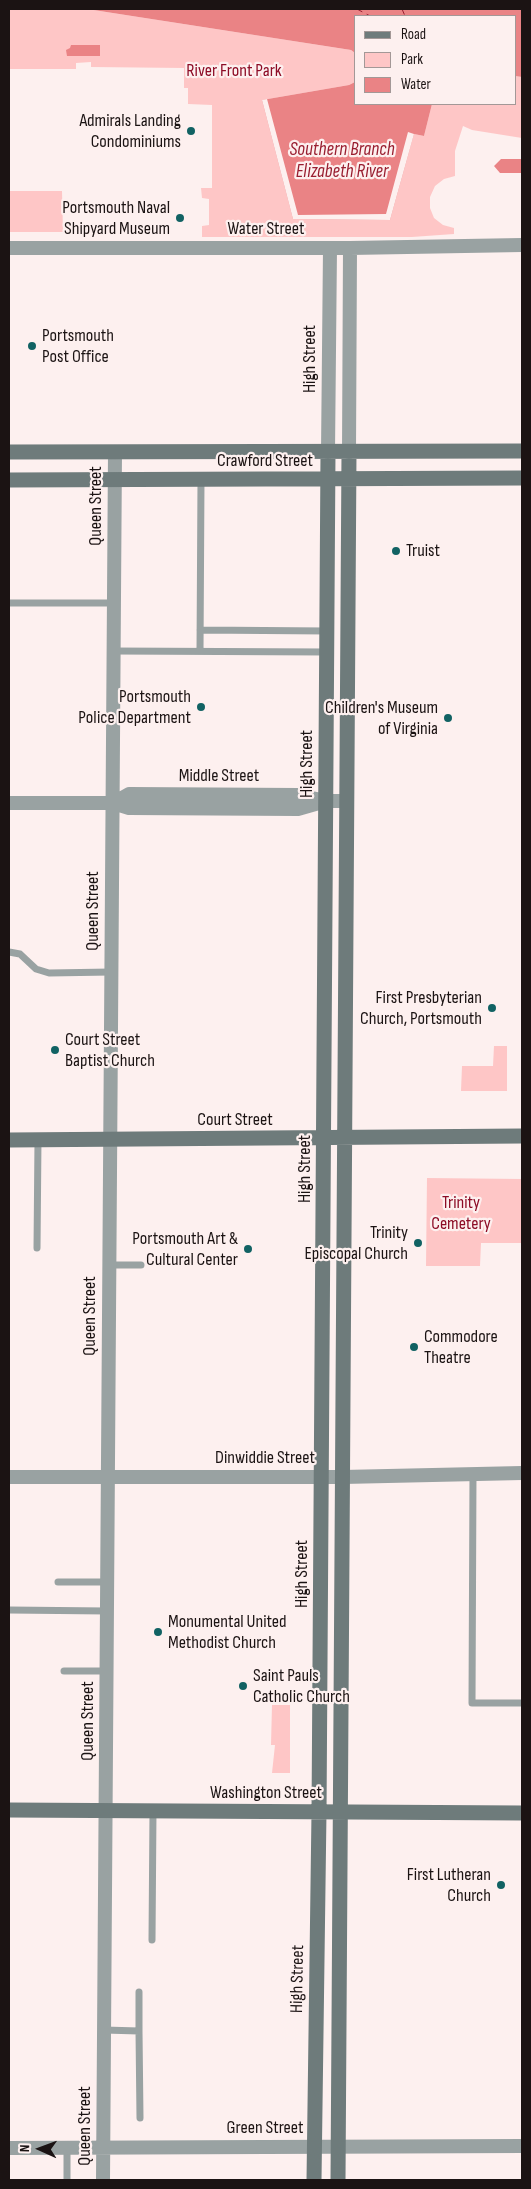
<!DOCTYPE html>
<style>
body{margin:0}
#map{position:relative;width:531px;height:2189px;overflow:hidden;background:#fdf0ef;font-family:"Sofia Sans Condensed",sans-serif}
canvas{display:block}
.frame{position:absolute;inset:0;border:10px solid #1b1313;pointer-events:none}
.legend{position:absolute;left:354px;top:15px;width:162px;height:90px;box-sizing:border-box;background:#fdf0ef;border:1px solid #a39897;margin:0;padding:6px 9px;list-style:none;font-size:15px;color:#1b1313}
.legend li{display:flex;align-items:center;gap:10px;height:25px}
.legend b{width:25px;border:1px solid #a39897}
.north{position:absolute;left:15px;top:2124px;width:50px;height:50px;-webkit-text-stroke:4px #fdf0ef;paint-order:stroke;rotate:272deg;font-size:14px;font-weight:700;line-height:20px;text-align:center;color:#1b1313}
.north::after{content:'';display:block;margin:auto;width:18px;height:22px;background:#1b1313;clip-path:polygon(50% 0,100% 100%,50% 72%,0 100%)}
</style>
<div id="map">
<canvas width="531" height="2189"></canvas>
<div class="frame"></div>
<ul class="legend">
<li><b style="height:6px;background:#6e7b7b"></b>Road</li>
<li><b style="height:14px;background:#fec6c6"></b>Park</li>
<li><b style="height:14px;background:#ea8385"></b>Water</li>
</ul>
<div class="north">N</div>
</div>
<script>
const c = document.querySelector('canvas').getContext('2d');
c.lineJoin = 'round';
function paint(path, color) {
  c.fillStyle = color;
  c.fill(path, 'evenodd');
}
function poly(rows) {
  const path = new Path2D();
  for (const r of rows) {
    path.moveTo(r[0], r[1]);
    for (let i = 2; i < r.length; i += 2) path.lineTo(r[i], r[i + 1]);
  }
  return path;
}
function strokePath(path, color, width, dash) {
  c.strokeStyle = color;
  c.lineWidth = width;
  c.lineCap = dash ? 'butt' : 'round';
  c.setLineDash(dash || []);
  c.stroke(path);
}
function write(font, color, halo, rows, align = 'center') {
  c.font = font + ' "Sofia Sans Condensed",sans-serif';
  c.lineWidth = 4.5;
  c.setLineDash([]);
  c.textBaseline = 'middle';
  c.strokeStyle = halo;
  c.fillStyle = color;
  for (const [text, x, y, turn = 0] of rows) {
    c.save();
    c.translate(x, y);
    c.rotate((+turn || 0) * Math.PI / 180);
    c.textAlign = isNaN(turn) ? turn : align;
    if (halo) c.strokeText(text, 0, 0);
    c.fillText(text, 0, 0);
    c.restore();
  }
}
paint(poly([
 [9,9,87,9,351,50,355,53,355,82,349,85,262,100,389,220,414,134,424,136,432,104,515,104,515,76,522,77,522,138,472,130,463,126,455,151,455,176,444,179,435,186,430,197,430,208,434,218,443,225,454,228,454,234,412,237,202,237,202,226,209,225,209,199,202,198,201,188,212,188,212,105,188,104,188,88,184,88,184,68,91,67,91,62,76,63,76,69,9,69],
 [9,191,62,191,63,232,9,232],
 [494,1046,507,1046,507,1091,461,1091,462,1066,493,1066],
 [427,1178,522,1179,522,1243,481,1243,480,1266,426,1266],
 [272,1705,290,1705,290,1773,272,1773,275,1745,271,1745]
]), '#fec6c6');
paint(poly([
 [87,9,522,9,522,77,515,76,515,16,355,16,355,53,351,50],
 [71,45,100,45,100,56,67,56,66,50,70,48],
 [355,82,355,104,432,104,424,136,414,134,390,220,293,219,262,100,349,85],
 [501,159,522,159,522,173,500,173,494,166]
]), '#ea8385');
paint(poly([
 [267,99,298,215,386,214,408,132,414,134,390,220,293,219,262,100]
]), '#fdf0ef');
strokePath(poly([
 [357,9,370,16],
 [402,9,405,16]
]), '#991e30', 1, [6, 5]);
strokePath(poly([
 [9,603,114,603],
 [200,630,327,631],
 [113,651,326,652],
 [200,651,201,480],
 [9,952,20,954,36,969,49,973,111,972],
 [37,1248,38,1140],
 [109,1265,141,1265],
 [473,1474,472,1703,522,1703],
 [58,1582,107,1582],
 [9,1610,107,1611],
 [64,1671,107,1671],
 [152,1940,153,1811],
 [104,2030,139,2031,140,2118],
 [139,2031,139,1992],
 [67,2148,67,2180]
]), '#99a2a2', 7);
strokePath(poly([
 [9,248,350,248,522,245],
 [328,452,330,248],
 [349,452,350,248],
 [9,803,113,803,129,808,298,809,326,801],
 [113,803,129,794,298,795,326,801,347,801],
 [9,1477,343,1477,522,1473],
 [9,2148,522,2146],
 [103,2180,115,452]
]), '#99a2a2', 14);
strokePath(poly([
 [9,452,522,451],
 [9,480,522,478],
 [9,1140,522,1136],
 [9,1810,522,1813],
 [314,2180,319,1812,328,452],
 [338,2180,349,452]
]), '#6e7b7b', 15);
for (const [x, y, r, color] of [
 [191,131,5,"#116263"],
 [180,218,5,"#116263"],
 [32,346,5,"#116263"],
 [396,551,5,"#116263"],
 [201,707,5,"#116263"],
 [448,718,5,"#116263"],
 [492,1008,5,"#116263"],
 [55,1050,5,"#116263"],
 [418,1243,5,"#116263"],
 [248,1249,5,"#116263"],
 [414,1347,5,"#116263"],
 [158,1632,5,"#116263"],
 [243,1686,5,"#116263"],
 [501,1885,5,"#116263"]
]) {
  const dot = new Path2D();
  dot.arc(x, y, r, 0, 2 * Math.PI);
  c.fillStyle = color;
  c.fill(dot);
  strokePath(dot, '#fdf0ef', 2);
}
write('18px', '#8d0c26', '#fdf0ef', [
 ["River Front Park",234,71],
 ["Trinity",461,1203],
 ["Cemetery",461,1224]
]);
write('18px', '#1b1313', '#fdf0ef', [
 ["Admirals Landing",181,121],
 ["Condominiums",181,142],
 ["Portsmouth Naval",170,208],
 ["Shipyard Museum",170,229],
 ["Portsmouth",42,336,"left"],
 ["Post Office",42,357,"left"],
 ["Truist",406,551,"left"],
 ["Portsmouth",191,697],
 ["Police Department",191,718],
 ["Children's Museum",438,708],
 ["of Virginia",438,729],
 ["First Presbyterian",482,998],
 ["Church, Portsmouth",482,1019],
 ["Court Street",65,1040,"left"],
 ["Baptist Church",65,1061,"left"],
 ["Trinity",408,1233],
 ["Episcopal Church",408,1254],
 ["Portsmouth Art &",238,1239],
 ["Cultural Center",238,1260],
 ["Commodore",424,1337,"left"],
 ["Theatre",424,1358,"left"],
 ["Monumental United",168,1622,"left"],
 ["Methodist Church",168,1643,"left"],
 ["Saint Pauls",253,1676,"left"],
 ["Catholic Church",253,1697,"left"],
 ["First Lutheran",491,1875],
 ["Church",491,1896]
], 'right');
write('18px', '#1b1313', '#fdf0ef', [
 ["Water Street",266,229],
 ["High Street",310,359,-90],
 ["Crawford Street",265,461],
 ["Queen Street",96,506,-90],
 ["High Street",307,764,-90],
 ["Middle Street",219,776],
 ["Queen Street",93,911,-90],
 ["Court Street",235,1120],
 ["High Street",305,1169,-90],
 ["Queen Street",90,1316,-90],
 ["Dinwiddie Street",265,1458],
 ["High Street",302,1574,-90],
 ["Queen Street",88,1721,-90],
 ["Washington Street",266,1793],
 ["High Street",298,1979,-89],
 ["Queen Street",85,2126,-90],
 ["Green Street",265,2128]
]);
write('italic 19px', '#991e30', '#fdf0ef', [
 ["Southern Branch",342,150],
 ["Elizabeth River",342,172]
]);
</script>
